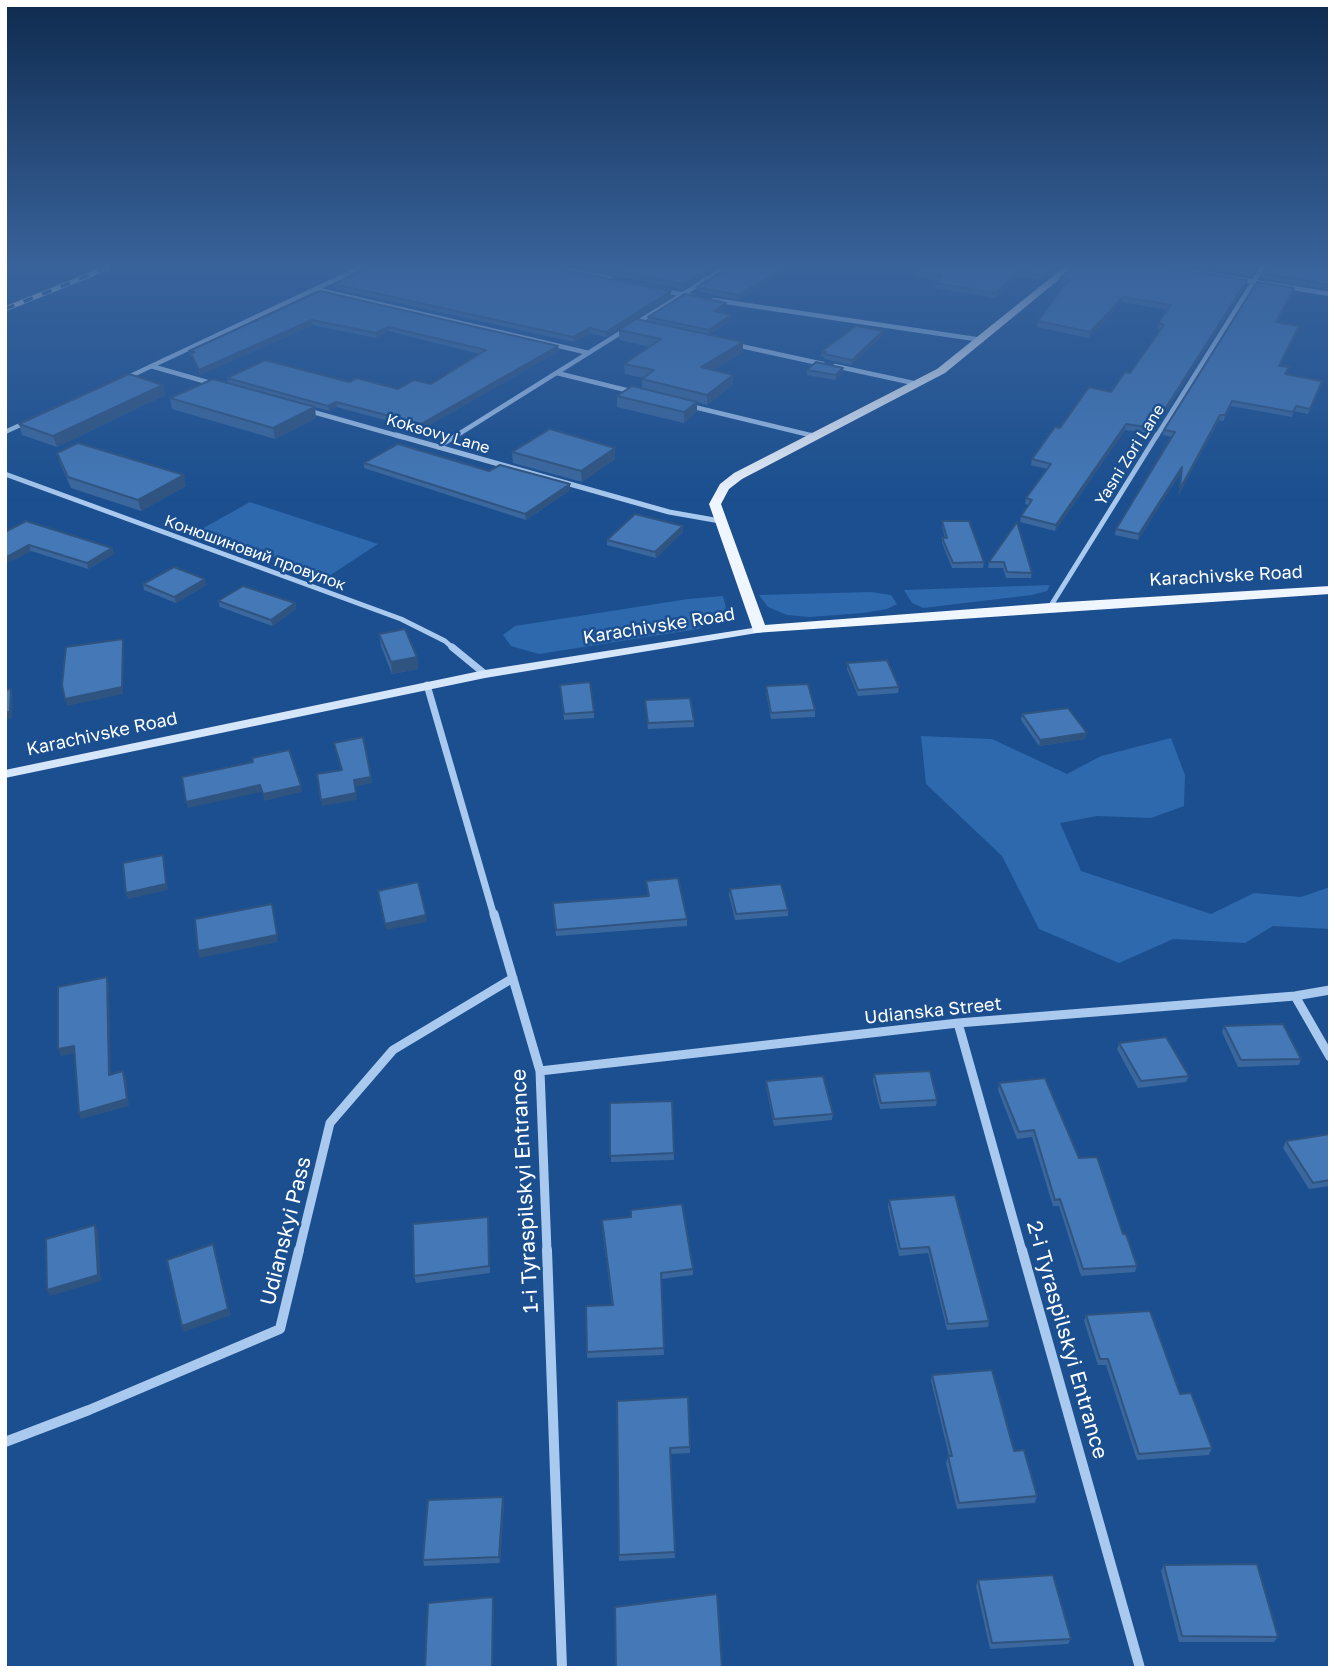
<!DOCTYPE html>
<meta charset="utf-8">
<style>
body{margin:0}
#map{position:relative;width:1335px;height:1673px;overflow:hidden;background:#1b4f8f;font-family:"Golos Text",sans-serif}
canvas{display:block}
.frame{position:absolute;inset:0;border:7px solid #fff;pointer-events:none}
</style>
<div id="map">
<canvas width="1335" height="1673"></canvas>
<div class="frame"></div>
</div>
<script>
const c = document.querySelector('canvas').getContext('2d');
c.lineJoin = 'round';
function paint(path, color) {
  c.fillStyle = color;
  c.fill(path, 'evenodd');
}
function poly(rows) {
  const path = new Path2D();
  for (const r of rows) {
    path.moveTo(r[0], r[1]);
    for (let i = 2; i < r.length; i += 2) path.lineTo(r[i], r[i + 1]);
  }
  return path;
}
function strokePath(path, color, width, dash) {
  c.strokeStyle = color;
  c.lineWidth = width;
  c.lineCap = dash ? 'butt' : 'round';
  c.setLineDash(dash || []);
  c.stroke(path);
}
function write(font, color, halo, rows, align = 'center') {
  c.font = font + ' "Golos Text",sans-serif';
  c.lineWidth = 5;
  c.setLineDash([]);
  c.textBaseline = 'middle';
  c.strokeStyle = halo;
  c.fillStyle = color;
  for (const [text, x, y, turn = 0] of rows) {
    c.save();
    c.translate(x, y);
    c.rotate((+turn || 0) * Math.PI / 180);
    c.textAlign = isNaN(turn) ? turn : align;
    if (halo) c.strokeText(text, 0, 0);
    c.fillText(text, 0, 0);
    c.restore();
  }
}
paint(poly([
 [250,502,378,544,329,576,198,531],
 [1050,585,1047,591,1032,595,923,608,912,603,904,590],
 [871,592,891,595,897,604,887,609,863,613,809,617,787,615,768,607,759,595],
 [723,596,726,608,716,620,698,629,539,654,511,646,503,635,515,626,688,599],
 [921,736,992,739,1067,774,1101,756,1171,738,1185,775,1184,806,1151,818,1097,816,1060,823,1081,871,1211,914,1254,893,1301,897,1330,887,1330,929,1273,926,1245,943,1173,939,1119,963,1039,929,1002,856,926,784]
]), '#2e69ad');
strokePath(poly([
 [558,268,612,279],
 [1169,268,1330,294],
 [315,289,589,353],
 [665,291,691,296],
 [713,300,982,340],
 [635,324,725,268],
 [736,345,823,364],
 [151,366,214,384],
 [835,366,918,384],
 [557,373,634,392],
 [124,379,360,268],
 [690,406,814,436],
 [306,410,402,437],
 [5,432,27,422],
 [454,437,625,330],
 [1156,437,1262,268]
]), '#a9c9ee', 4.5);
strokePath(poly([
 [396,435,669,512,720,521],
 [811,435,814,436],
 [438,447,457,435],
 [5,474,401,619,445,641,454,649],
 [1050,607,1157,435]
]), '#a9c9ee', 5);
strokePath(poly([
 [452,647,485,674],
 [427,685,494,916]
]), '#a9c9ee', 7);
strokePath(poly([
 [494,914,540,1071,547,1251],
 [1295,996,1330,1057],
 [958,1023,1022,1251],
 [540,1071,958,1023,1295,996,1330,990],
 [299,1251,330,1123,393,1050,513,978]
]), '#a9c9ee', 9);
strokePath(poly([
 [547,1250,562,1668],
 [1022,1250,1140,1668],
 [5,1442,89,1410,280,1329,299,1250]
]), '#a9c9ee', 10);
paint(poly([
 [759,627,765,630,763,632,485,678,5,778,5,770,485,670,759,627]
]), '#d6e6fa');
paint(poly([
 [1063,268,1073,268,945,373,742,479,729,489,721,504,765,625,1050,603,1330,586,1330,594,754,633,709,504,720,484,734,473,937,369,1063,268]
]), '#f0f6ff');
const rail = poly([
 [5,309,107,268]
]);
strokePath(rail, '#fff', 5);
strokePath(rail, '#1b4f8f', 3.5, [10]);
paint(poly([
 [576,268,718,268,683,289],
 [1059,268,1043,280,1017,276,995,298,934,288,935,283,938,280,914,276,914,271],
 [1197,268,1257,268,1251,276],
 [1330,268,1330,290,1261,278,1263,273],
 [1060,278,1247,280,1246,285,1152,433,1125,430,1055,531,1020,522,1021,516,1028,505,1025,504,1026,498,1047,469,1031,465,1032,459,1060,428,1111,392,1130,373,1161,329,1157,329,1158,323,1168,310,1122,302,1089,338,1037,327,1038,321,1066,284,1059,283],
 [767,283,738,300,697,291,697,287],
 [334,284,671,296,606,337,590,333,574,342,335,289],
 [320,291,559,351,421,430,337,407,329,411,228,383,227,378,349,382,398,389,431,384,480,354,388,331,376,338,313,325,200,375,192,356,190,356,189,351],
 [1293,293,1277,322,1299,326,1280,366,1286,375,1321,386,1308,414,1294,411,1292,417,1231,406,1223,421,1219,420,1179,494,1181,472,1138,540,1115,535,1116,529,1172,437,1163,435,1164,430],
 [726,307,719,312,731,319,709,335,648,322,648,317],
 [619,330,743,342,743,352,713,370,733,375,733,385,707,405,697,402,697,412,684,423,617,407,617,396,642,389,642,379,644,378,625,374,624,364,650,347,619,340],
 [882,336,851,365,824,359,824,357,821,356,822,351],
 [843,368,843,373,835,380,807,375,807,370],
 [163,385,165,395,57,447,22,435,19,424],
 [170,398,316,418,275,439,172,409],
 [615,448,615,459,582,482,513,463,512,452],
 [57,453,186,486,141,511,71,488,60,463],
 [364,463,570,484,570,490,526,520,364,468],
 [942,521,984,562,983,568,952,568,942,543,942,538,945,538,942,526],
 [1017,522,1032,573,1031,578,1006,578,1003,568,988,568,989,562],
 [5,532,112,548,114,554,88,569,31,551,5,564],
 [683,532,656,558,607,545,607,540],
 [143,584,206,585,176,603,144,590],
 [218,601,295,603,296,609,272,626,220,607],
 [379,634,417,657,418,669,392,674,381,646],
 [847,663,899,687,898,693,858,696,847,669],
 [560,685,594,712,594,718,564,720],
 [766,686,815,710,815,717,771,719,766,692],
 [645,700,694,721,694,727,648,729],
 [1022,714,1085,739,1039,746,1021,720],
 [646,881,687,919,687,926,556,936,553,903,648,896],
 [730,889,788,910,788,916,735,920,729,895],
 [1224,1026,1301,1059,1299,1065,1238,1067,1222,1032],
 [1119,1043,1189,1076,1186,1082,1138,1088,1117,1049],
 [874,1074,937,1100,936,1106,880,1109,873,1081],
 [766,1081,833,1114,832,1120,774,1126,766,1087],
 [999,1083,1079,1158,1123,1234,1137,1266,1135,1272,1081,1276,1059,1206,1053,1206,1032,1137,1017,1139,998,1090],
 [672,1101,674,1160,611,1162,610,1103],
 [1330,1134,1330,1186,1309,1189,1283,1148,1286,1141],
 [955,1195,989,1321,988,1327,947,1330,928,1253,899,1256,888,1207,889,1200],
 [489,1223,490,1273,416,1283,414,1276],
 [602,1227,693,1269,693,1275,661,1279,664,1355,587,1358,586,1306,612,1305],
 [1086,1315,1212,1448,1209,1455,1137,1460,1106,1365,1098,1365,1084,1321],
 [932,1375,1014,1451,1037,1496,1035,1503,957,1509,946,1463,948,1456,949,1456,931,1381],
 [617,1401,690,1447,690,1453,671,1454,675,1558,619,1561],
 [503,1497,504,1503,500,1563,424,1566,423,1560],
 [1164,1565,1278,1637,1274,1642,1179,1642,1161,1571],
 [978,1580,1071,1639,1068,1644,990,1649,976,1586]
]), '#3a679d');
paint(poly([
 [710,268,718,268,683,289,683,284],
 [783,268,790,268,767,283,738,300,738,295],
 [1054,268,1059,268,1043,280,1044,275],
 [1018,271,1017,276,995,298,996,293],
 [1247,280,1246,285,1152,433,1153,428],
 [1294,288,1293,293,1275,327,1276,322],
 [671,291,671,296,606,337,606,332],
 [1123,297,1122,302,1089,338,1090,332],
 [726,303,726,307,713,316,714,311],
 [731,315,731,319,709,335,709,330],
 [312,320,313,325,200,375,199,370],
 [1299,326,1298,331,1278,371,1279,366],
 [388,327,388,331,376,338,376,333],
 [590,328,590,333,574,342,573,337],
 [883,331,882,336,851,365,852,360],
 [743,342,743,352,701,377,701,367],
 [558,346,559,351,421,430,421,424],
 [843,368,843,373,835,380,836,375],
 [733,375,733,385,707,405,707,395],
 [163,385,165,395,57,447,53,436],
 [336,402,337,407,329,411,328,406],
 [697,402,697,412,684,423,684,412],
 [315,407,316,418,275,439,273,428],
 [1220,415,1219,420,1179,494,1180,489],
 [1126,424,1125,430,1055,531,1056,525],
 [615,448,615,459,582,482,581,471],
 [1182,467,1181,472,1138,540,1139,534],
 [184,475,186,486,141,511,138,500],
 [570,484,570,490,526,520,525,514],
 [683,526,683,532,656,558,655,552],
 [29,545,31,551,5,564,5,558],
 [112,548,114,554,88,569,87,563],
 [205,579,206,585,176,603,174,597],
 [295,603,296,609,272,626,271,620],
 [123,639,124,645,123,694,67,706,65,699],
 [417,657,418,669,392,674,391,662],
 [11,689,13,695,12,718,5,719,5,712],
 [1087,733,1085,739,1039,746,1040,740],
 [371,777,372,783,355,787,354,780],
 [260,785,261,792,188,808,186,802],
 [301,786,302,792,264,801,263,794],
 [356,793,357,800,322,806,321,800],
 [163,855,164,861,168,890,128,899,126,893],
 [5,870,7,875,7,913,5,913],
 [272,904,278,942,199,958,198,951],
 [426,915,427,922,386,930,385,924],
 [107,977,109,984,111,1081,109,1075],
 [74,1046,76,1053,61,1056,58,1049],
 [123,1071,126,1077,129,1106,81,1119,79,1113],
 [95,1225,98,1231,101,1281,50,1296,47,1290],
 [213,1244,231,1315,184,1332,182,1326],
 [503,1497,504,1503,500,1563,499,1557],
 [493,1597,494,1603,493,1668,492,1668]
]), '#305480');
const building = poly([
 [368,268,556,268,671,291,606,332,590,328,573,337,334,284,368,268],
 [600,268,710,268,683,284,600,268],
 [727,268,783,268,767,278,738,295,697,287,727,268],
 [919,268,1054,268,1044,275,1018,271,996,293,935,283,942,276,914,271,919,268],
 [1072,268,1169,268,1247,280,1153,428,1126,424,1056,525,1021,516,1032,500,1026,498,1051,464,1032,459,1055,427,1060,428,1089,387,1111,392,1125,372,1130,373,1164,325,1158,323,1171,305,1123,297,1090,332,1038,321,1069,279,1060,278,1072,268],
 [1229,268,1255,268,1252,271,1229,268],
 [1266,268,1330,268,1330,285,1263,273,1266,268],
 [1257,282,1294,288,1276,322,1299,326,1279,366,1289,367,1285,374,1322,381,1310,409,1296,406,1293,412,1232,401,1225,415,1220,415,1180,489,1182,467,1139,534,1116,529,1175,432,1164,430,1257,282],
 [320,291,558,346,421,424,336,402,328,406,227,378,265,360,349,382,357,378,398,389,414,380,431,384,486,350,388,327,376,333,312,320,199,370,191,354,195,352,189,351,320,291],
 [685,294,726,303,714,311,731,315,709,330,648,317,685,294],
 [636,319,743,342,701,367,733,375,707,395,642,379,654,370,624,364,661,339,619,330,636,319],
 [856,326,883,331,852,360,824,354,826,352,822,351,856,326],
 [816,362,843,368,836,375,807,370,816,362],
 [129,374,163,385,53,436,19,424,129,374],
 [213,379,315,407,273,428,170,398,213,379],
 [632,386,697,402,684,412,617,396,632,386],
 [550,429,615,448,581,471,512,452,550,429],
 [78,443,184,475,138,500,68,477,57,453,78,443],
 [398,444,489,471,500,465,570,484,525,514,364,463,398,444],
 [635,514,683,526,655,552,607,540,635,514],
 [26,521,112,548,87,563,29,545,5,558,5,532,26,521],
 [942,521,969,521,984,562,953,563,942,538,947,538,942,521],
 [1017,522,1032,573,1007,572,1004,562,989,562,1017,522],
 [174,567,205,579,174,597,143,584,174,567],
 [243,586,295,603,271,620,218,601,243,586],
 [405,629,417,657,391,662,379,634,405,629],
 [123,639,122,687,65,699,62,685,66,647,123,639],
 [887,660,899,687,858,690,847,663,887,660],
 [590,682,594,712,564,714,560,685,590,682],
 [808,684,815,710,771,713,766,686,808,684],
 [11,689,10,712,5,712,5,690,11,689],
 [690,698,694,721,648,723,645,700,690,698],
 [1068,708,1087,733,1040,740,1022,714,1068,708],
 [363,737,371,777,354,780,356,793,321,800,317,774,342,770,334,743,363,737],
 [289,750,301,786,263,794,260,785,186,802,182,777,253,762,252,758,289,750],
 [163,855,166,884,126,893,123,863,163,855],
 [678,878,687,919,556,930,553,903,649,896,646,881,678,878],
 [418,882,426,915,385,924,378,891,418,882],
 [781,884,788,910,736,914,730,889,781,884],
 [272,904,277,935,198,951,195,919,272,904],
 [107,977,109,1075,123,1071,127,1099,79,1113,74,1046,58,1049,58,987,107,977],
 [1283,1024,1301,1059,1241,1060,1224,1026,1283,1024],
 [1166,1037,1189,1076,1141,1081,1119,1043,1166,1037],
 [930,1071,937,1100,881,1103,874,1074,930,1071],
 [823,1076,833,1114,774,1119,766,1081,823,1076],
 [1045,1078,1079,1158,1097,1157,1123,1234,1126,1234,1137,1266,1083,1269,1060,1199,1055,1200,1034,1130,1019,1132,999,1083,1045,1078],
 [672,1101,674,1153,610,1156,610,1103,672,1101],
 [1330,1134,1330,1180,1313,1183,1286,1141,1330,1134],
 [955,1195,989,1321,948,1324,929,1247,900,1249,889,1200,955,1195],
 [682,1204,693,1269,661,1273,664,1348,587,1352,586,1306,613,1305,602,1220,631,1217,631,1210,682,1204],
 [488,1217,489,1266,414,1276,413,1224,488,1217],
 [95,1225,98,1275,47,1290,46,1239,95,1225],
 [213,1244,228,1309,182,1326,167,1260,213,1244],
 [1150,1311,1180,1394,1191,1393,1212,1448,1139,1454,1108,1359,1100,1359,1086,1315,1150,1311],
 [992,1370,1014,1451,1024,1450,1037,1496,959,1503,948,1456,952,1456,932,1375,992,1370],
 [688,1397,690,1447,670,1448,675,1552,619,1555,617,1401,688,1397],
 [503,1497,499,1557,423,1560,428,1500,503,1497],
 [1257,1564,1278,1637,1182,1636,1164,1565,1257,1564],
 [1053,1575,1071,1639,992,1643,978,1580,1053,1575],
 [717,1594,722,1668,616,1668,615,1607,717,1594],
 [493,1597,492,1668,425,1668,428,1603,493,1597]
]);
paint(building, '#4478b7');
strokePath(building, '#305480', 2);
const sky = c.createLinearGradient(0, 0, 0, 502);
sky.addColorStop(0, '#0f2b4f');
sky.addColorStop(0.53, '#39639b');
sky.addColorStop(1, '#39639b00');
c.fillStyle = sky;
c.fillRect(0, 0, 1335, 502);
write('16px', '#fff', '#1b4f8f', [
 ["Koksovy Lane",438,434,16],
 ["Yasni Zori Lane",1130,455,-58],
 ["Конюшиновий провулок",255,553,20]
]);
write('18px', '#fff', '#1b4f8f', [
 ["Karachivske Road",1226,576,-3],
 ["Karachivske Road",659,626,-9],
 ["Karachivske Road",102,734,-12],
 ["Udianska Street",933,1011,-6]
]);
write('21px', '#fff', '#1b4f8f', [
 ["1-i Tyraspilskyi Entrance",525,1191,-93],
 ["Udianskyi Pass",286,1231,-76],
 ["2-i Tyraspilskyi Entrance",1067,1340,74]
]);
</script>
